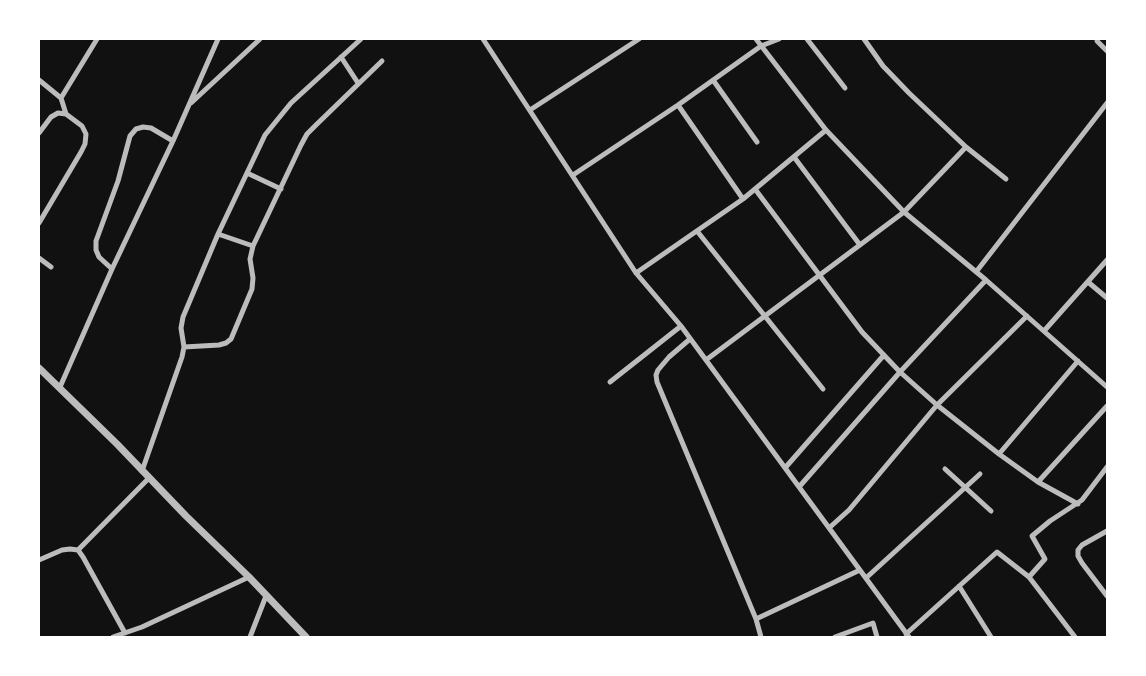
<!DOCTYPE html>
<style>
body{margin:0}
#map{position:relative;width:1146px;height:676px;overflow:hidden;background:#111;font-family:Manrope,sans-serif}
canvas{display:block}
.frame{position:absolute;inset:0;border:40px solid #fff;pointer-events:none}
</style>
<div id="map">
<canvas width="1146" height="676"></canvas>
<div class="frame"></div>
</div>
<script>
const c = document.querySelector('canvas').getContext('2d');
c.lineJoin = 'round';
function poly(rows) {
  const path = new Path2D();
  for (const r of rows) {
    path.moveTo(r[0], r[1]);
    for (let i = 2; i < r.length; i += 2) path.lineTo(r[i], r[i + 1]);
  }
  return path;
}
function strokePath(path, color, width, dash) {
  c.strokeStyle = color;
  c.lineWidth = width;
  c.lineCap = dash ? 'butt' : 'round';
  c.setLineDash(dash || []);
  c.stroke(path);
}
strokePath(poly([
 [483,39,636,273,681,326,909,637],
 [756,39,826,130,904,212,986,280,1107,387],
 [807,39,845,88],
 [864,39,883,66,909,93,966,147,1006,179],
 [1097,41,1107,51],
 [341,57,358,83],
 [39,80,61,98,66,114],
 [713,80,757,142],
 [61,98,97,39],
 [191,103,260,39],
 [678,105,743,199],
 [530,110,639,39],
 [39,133,51,117,58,113,66,114,82,126,86,134,85,144,81,152,39,223],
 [794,157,860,245],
 [247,173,281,189],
 [573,175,678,105,761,46,779,39],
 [755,189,862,332,900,372,937,405,999,454,1038,482,1078,504],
 [697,231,823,389],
 [218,234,253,246],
 [39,258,51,267],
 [112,269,99,257,96,250,96,241,118,181,130,136,136,129,143,127,151,128,173,141],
 [976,272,1107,103],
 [636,273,743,199,826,130],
 [1088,282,1107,298],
 [1044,331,1107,260],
 [690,339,669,357,658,370,656,375,657,382,756,619,761,637],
 [184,347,219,345,226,343,231,339,252,289,253,278,250,259,253,246,301,145,307,134,316,125,382,61],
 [706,360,904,212,966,147],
 [610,382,681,326],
 [60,387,112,269,173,141,218,39],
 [999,454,1078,361],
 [785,468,884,355],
 [945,469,991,511],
 [142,471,182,357,184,347,181,328,183,317,218,234,265,135,291,103,361,39],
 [1038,482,1107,406],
 [799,487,900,372,986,280],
 [829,528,849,510,937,405,1027,316],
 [1107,531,1082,545,1078,550,1078,556,1082,563,1107,596],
 [78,550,149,478],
 [39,560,62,550,70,549,78,550,83,557,125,633],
 [866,578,980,474],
 [959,586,991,637],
 [756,619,860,570],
 [906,634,997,552,1029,577],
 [113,637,142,627,249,577],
 [250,637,266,596],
 [835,637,873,623,877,637],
 [1075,637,1029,577,1045,559,1032,536,1050,521,1082,500,1107,467]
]), '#bcbcbc', 5);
strokePath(poly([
 [39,368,117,444,186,516,249,577,306,637]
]), '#bcbcbc', 7);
</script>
